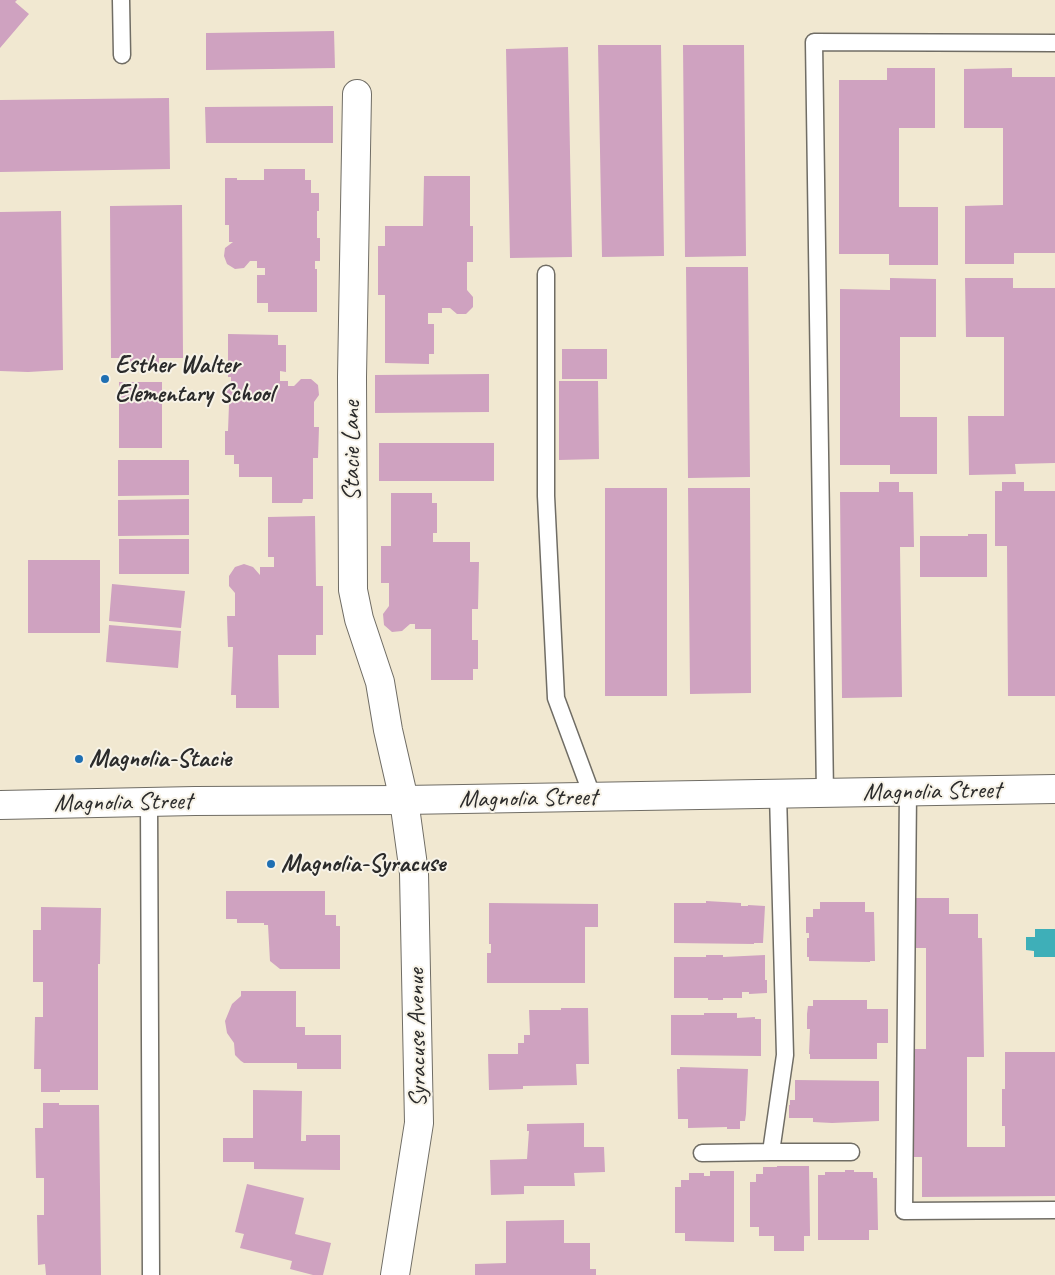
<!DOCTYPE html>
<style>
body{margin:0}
canvas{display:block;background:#f1e8d1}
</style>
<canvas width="1055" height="1275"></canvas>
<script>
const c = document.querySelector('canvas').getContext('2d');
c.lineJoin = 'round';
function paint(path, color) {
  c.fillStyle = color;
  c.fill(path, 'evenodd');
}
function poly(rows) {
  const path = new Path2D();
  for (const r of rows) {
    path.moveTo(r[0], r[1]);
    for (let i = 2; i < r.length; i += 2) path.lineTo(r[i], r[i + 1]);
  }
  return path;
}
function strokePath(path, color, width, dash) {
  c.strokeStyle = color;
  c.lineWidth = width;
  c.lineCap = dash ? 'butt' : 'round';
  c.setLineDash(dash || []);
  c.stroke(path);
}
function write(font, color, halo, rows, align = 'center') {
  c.font = font + ' Caveat,sans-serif';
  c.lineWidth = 4;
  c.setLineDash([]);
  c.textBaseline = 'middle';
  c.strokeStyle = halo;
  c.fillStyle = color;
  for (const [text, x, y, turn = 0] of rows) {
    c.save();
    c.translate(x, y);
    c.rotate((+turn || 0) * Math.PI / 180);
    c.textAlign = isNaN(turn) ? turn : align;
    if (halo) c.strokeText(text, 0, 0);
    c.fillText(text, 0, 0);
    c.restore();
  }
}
paint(poly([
 [1035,929,1055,929,1055,957,1034,957,1034,951,1026,950,1026,937,1035,937]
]), '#3eafb8');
paint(poly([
 [0,0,17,0,15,2,29,14,0,48],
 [334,31,335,68,206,70,206,33],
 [598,45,661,45,664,256,602,257],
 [683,45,744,45,746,256,685,257],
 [568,47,572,257,510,258,506,49],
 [887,68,935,68,935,128,899,128,899,207,938,207,938,265,889,265,889,254,839,254,839,80,887,80],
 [1012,68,1012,77,1055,77,1055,253,1014,253,1014,264,965,264,965,206,1003,205,1003,128,964,128,964,69],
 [169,98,170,169,0,172,0,100],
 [333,106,333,143,206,143,205,107],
 [264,169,305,169,305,180,311,180,311,193,319,193,319,211,317,211,317,238,320,238,320,261,315,261,315,269,317,269,317,312,268,312,268,303,257,303,257,275,265,275,265,268,257,268,257,261,250,261,244,268,235,269,227,264,224,256,225,248,233,242,229,242,229,225,225,225,225,178,237,178,237,180,264,180],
 [424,176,470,176,470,226,473,226,473,262,467,262,467,290,473,297,473,307,466,314,457,314,450,308,442,308,442,313,428,313,428,324,434,324,434,354,429,354,429,364,385,363,385,295,378,295,378,246,385,246,385,226,423,226],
 [182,205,183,358,159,358,159,367,130,367,130,358,111,358,110,206],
 [61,211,63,370,28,372,0,371,0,212],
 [686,267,748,267,750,477,688,478],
 [890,278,936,279,936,337,900,337,900,417,937,417,937,474,890,474,890,465,840,465,840,289,890,290],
 [965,278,1013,278,1013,288,1055,288,1055,463,1015,464,1016,474,969,475,968,416,1004,416,1004,337,966,337],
 [228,334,278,335,278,345,286,345,286,372,280,371,280,381,288,381,288,386,294,386,301,379,311,379,318,385,319,395,314,402,314,427,319,427,318,458,313,458,313,499,303,499,302,503,272,503,272,477,239,477,239,464,234,464,234,455,225,455,225,431,228,431,229,404,225,404,225,386,231,386,231,377,228,377],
 [562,349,607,349,607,379,562,379],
 [489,374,489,412,375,413,375,375],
 [559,381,598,381,599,459,559,460],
 [119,382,162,382,162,448,119,448],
 [379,443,494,443,494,481,379,481],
 [118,460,189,460,189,495,118,496],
 [879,482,899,482,899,492,913,492,914,547,900,547,902,697,842,698,840,492,879,492],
 [1002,482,1024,482,1024,491,1055,491,1055,696,1008,696,1007,546,995,546,995,491,1002,491],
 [605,488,667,488,667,696,605,696],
 [688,488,750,488,751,693,690,694],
 [391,493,432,493,432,503,437,503,437,533,433,533,433,542,470,542,470,562,479,562,478,609,472,609,472,640,478,640,478,669,473,669,473,680,431,680,431,629,415,629,415,624,410,624,402,631,392,632,384,625,383,614,389,606,389,583,381,583,381,546,391,546],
 [189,499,189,535,118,536,118,500],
 [315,516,316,586,323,586,323,635,316,635,316,655,278,655,279,708,236,708,236,695,231,695,233,647,228,647,227,616,235,616,235,593,229,586,229,576,235,567,244,564,253,567,260,575,260,567,274,567,274,557,268,557,268,517],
 [968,534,987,534,987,577,920,577,920,536,968,536],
 [119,539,189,539,189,574,119,574],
 [28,560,100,560,100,633,28,633],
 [112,584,185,591,181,628,109,621],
 [109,625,181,631,178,668,106,662],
 [226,891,325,891,325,915,336,915,336,926,340,926,340,969,280,969,270,961,268,925,264,925,264,923,237,923,237,919,226,919],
 [914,898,949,898,949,914,978,914,978,938,982,938,984,1057,967,1057,967,1147,1005,1147,1005,1126,1002,1126,1002,1089,1005,1089,1005,1052,1055,1052,1055,1196,922,1197,922,1157,910,1157,909,1049,926,1049,926,948,914,948],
 [706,901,741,903,741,906,748,906,748,905,765,906,763,943,754,943,754,944,674,943,674,903,706,903],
 [820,902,865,902,865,912,874,912,875,961,870,961,870,962,809,961,809,957,807,957,807,938,809,938,809,933,806,933,806,917,813,917,813,909,820,909],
 [489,903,598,904,598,927,585,927,585,983,487,983,487,953,491,953,491,944,489,944],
 [41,907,101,908,100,964,98,964,98,1090,60,1090,60,1092,41,1092,41,1069,34,1069,35,1017,43,1017,43,982,33,982,33,930,41,930],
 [706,955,723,955,723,957,765,955,765,980,767,980,767,993,749,994,749,992,742,992,742,998,723,998,723,1000,708,1000,708,998,674,998,674,957,706,957],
 [241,991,296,991,296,1027,305,1027,305,1035,341,1035,341,1069,297,1069,297,1063,244,1063,241,1061,235,1055,234,1043,227,1033,225,1021,232,1004,241,996],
 [813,1000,867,1000,867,1009,888,1009,888,1043,877,1043,877,1059,810,1059,810,1054,809,1054,810,1029,807,1029,807,1014,808,1006,813,1006],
 [561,1008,588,1008,589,1064,576,1064,577,1085,523,1086,523,1089,489,1090,488,1054,518,1054,518,1043,524,1043,524,1035,530,1035,529,1010,561,1010],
 [704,1013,737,1013,737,1018,755,1017,755,1019,761,1019,761,1056,671,1055,671,1015,704,1015],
 [680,1067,748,1069,746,1114,745,1121,740,1121,740,1129,727,1129,727,1127,688,1128,688,1119,678,1119,677,1069,680,1069],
 [795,1080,879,1081,879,1121,832,1123,813,1122,813,1118,789,1118,789,1105,790,1105,790,1100,795,1100],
 [253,1090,302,1091,301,1141,306,1141,306,1135,340,1135,340,1170,254,1169,254,1162,223,1162,223,1138,253,1138],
 [43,1103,59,1103,59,1105,99,1105,101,1275,46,1275,45,1264,38,1265,37,1215,44,1215,44,1178,36,1178,35,1128,43,1128],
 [584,1123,584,1147,604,1147,605,1172,574,1173,575,1186,524,1186,524,1194,491,1195,490,1160,527,1159,529,1131,527,1131,527,1124],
 [777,1166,809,1166,810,1232,810,1236,804,1236,804,1251,774,1251,774,1236,759,1236,759,1227,750,1227,750,1182,756,1182,756,1174,763,1174,763,1167,777,1167],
 [845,1170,854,1170,854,1172,873,1172,873,1178,877,1178,878,1230,869,1230,869,1240,818,1240,818,1175,825,1175,825,1172,845,1172],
 [710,1171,734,1171,734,1242,685,1241,685,1233,675,1233,675,1187,681,1187,681,1180,689,1180,689,1173,704,1173,704,1176,710,1176],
 [247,1184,304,1198,295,1234,331,1243,323,1275,313,1275,290,1269,292,1261,240,1248,244,1234,235,1232],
 [564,1220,564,1243,590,1243,590,1269,596,1269,596,1275,475,1275,475,1264,506,1263,506,1221]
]), '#cfa2c0');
const service = poly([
 [121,0,122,55],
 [546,274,546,496,556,698,593,798],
 [908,792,904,1211,1055,1210],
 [778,794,785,1055,771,1152,851,1152],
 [825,794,814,42,1055,43],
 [149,802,151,1275],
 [702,1153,771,1152]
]);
const minor = poly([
 [357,94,352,377,353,590,359,619,380,682,388,730,404,800,414,873,419,1123,395,1275]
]);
const secondary = poly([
 [0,805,195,801,404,800,1055,789]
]);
strokePath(service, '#706d65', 19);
strokePath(minor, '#706d65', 30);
strokePath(secondary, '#706d65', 30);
strokePath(service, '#fff', 16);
strokePath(minor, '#fff', 28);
strokePath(secondary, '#fff', 28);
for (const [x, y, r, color] of [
 [105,379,5,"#1f6fb2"],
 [79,759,5,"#1f6fb2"],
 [271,864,5,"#1f6fb2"]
]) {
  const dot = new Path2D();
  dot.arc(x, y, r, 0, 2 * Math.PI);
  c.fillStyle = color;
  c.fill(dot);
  strokePath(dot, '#f7f3e8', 2);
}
write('bold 25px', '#2b2b2b', '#f7f3e8', [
 ["Esther Walter",115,365],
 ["Elementary School",115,394],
 ["Magnolia-Stacie",89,759],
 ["Magnolia-Syracuse",281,864]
], 'left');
write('25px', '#2b2b2b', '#f7f3e8', [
 ["Stacie Lane",352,451,-90],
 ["Magnolia Street",932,792,-1],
 ["Magnolia Street",528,799,-1],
 ["Magnolia Street",123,803,-1],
 ["Syracuse Avenue",418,1038,-91]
]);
</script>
